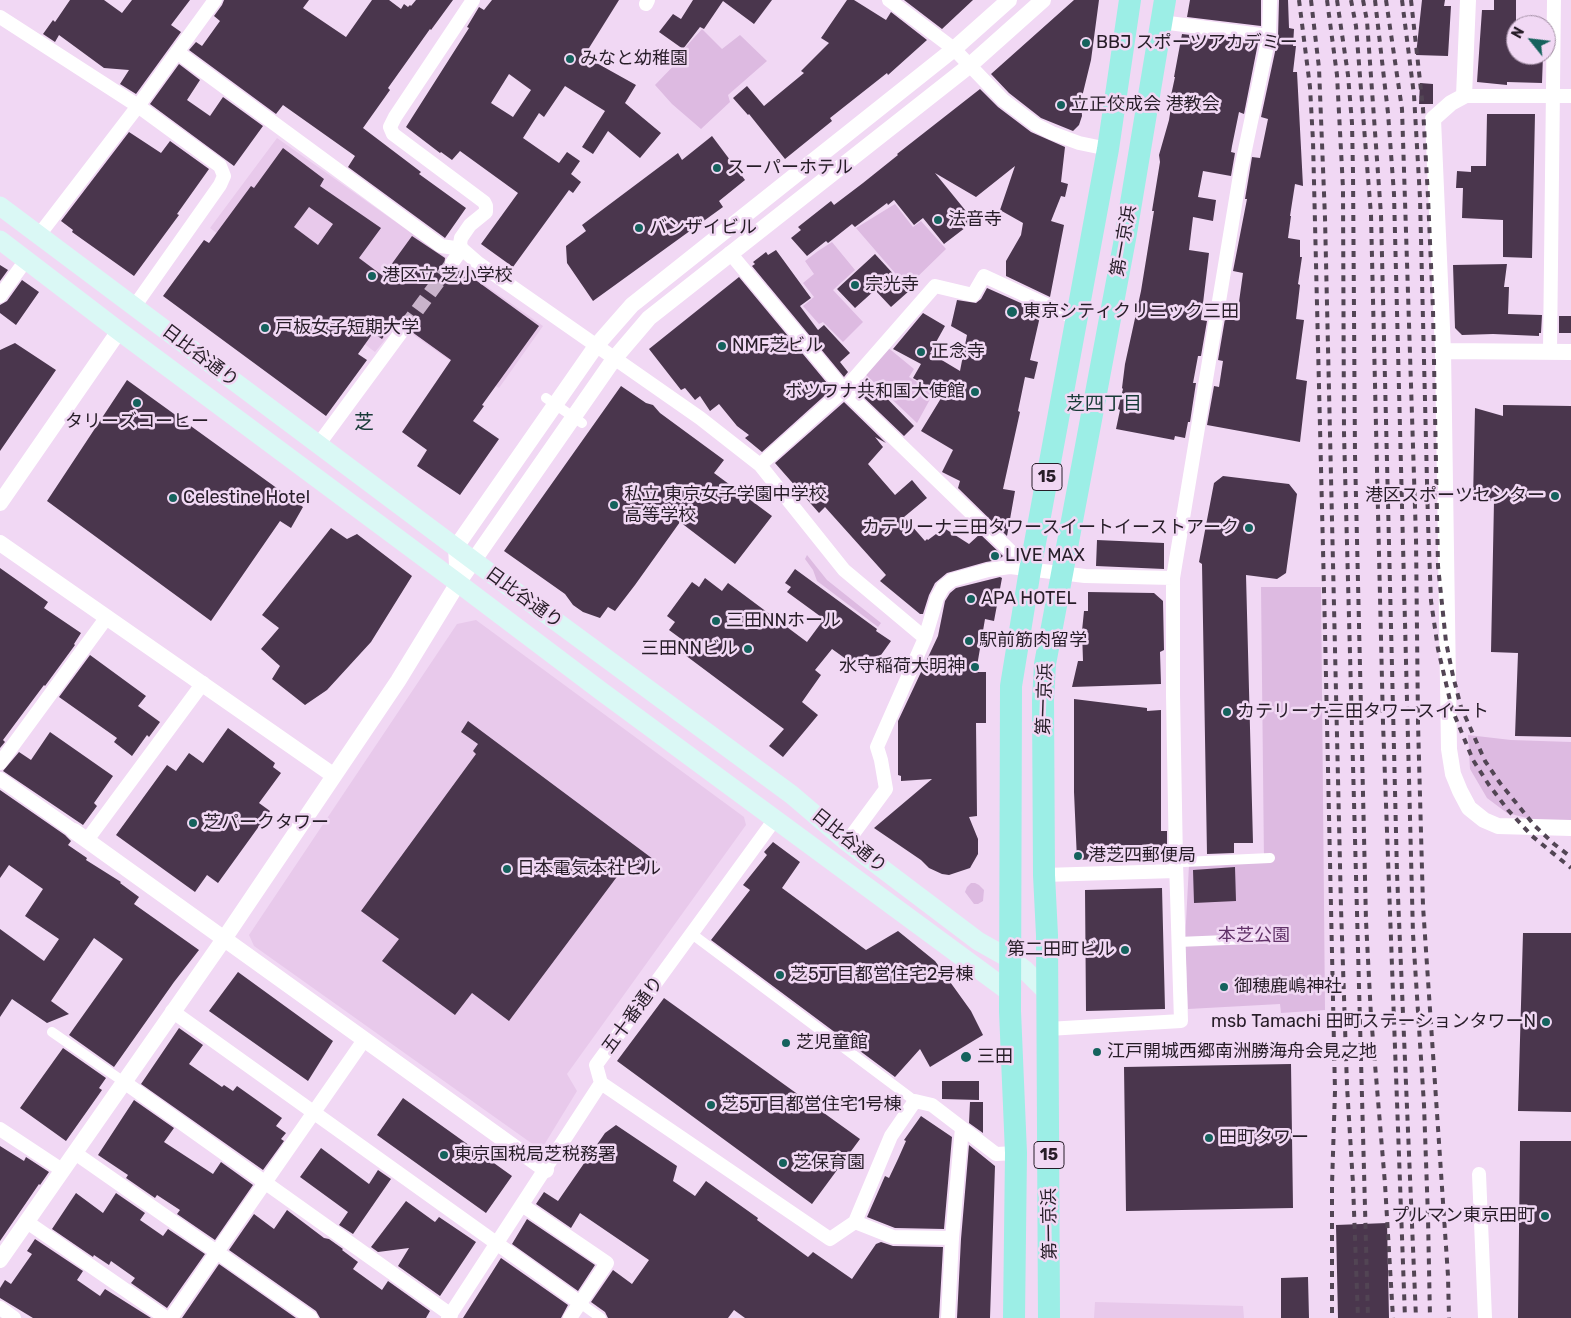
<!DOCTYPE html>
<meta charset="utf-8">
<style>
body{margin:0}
#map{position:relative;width:1571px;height:1318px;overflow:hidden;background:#f1d8f4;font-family:Rubik,sans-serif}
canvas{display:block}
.north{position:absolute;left:1506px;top:15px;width:50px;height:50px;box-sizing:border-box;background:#f1d8f4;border:1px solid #a08da2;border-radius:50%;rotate:299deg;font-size:14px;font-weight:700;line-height:20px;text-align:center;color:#271d28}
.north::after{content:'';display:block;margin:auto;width:18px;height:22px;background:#15625d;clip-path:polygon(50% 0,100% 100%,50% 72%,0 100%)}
</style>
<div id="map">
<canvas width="1571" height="1318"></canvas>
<div class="north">N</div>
</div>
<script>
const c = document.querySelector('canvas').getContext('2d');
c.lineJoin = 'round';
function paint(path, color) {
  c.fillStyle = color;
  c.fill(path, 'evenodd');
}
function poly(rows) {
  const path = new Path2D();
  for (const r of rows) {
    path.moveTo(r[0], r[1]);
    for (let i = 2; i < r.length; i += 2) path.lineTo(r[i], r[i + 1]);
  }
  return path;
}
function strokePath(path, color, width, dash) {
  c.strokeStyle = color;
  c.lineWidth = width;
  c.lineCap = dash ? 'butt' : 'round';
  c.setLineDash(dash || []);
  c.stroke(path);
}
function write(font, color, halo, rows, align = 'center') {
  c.font = font + ' Rubik,"Noto Sans JP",sans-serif';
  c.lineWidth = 5;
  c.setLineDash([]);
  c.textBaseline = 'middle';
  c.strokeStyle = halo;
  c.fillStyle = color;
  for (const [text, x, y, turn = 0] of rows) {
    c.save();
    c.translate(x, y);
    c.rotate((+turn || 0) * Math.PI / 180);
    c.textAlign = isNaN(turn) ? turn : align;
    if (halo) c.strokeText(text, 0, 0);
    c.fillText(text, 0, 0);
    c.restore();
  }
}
paint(poly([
 [277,138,543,326,499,388,492,384,489,388,398,324,375,352,210,228],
 [476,620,744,817,746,825,567,1074,577,1091,541,1150,254,946,249,935,457,624],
 [1095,1302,1243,1306,1244,1318,1094,1318]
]), '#e8c9eb');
paint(poly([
 [702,29,722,49,740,35,767,61,728,95,730,102,701,129,672,104,655,85,682,57,681,52],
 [895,204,913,227,921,221,946,249,907,287,856,228],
 [832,242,855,270,833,290,863,322,843,342,823,322,819,324,803,306,814,297,803,283,814,274,805,261,818,251],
 [886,346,914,369,909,377,934,392,917,423,863,372],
 [807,555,827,580,881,623,878,627,817,581,813,570,805,559],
 [1261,587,1321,587,1325,1010,1281,1013,1280,1004,1188,1009,1185,941,1189,865,1264,862],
 [1468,735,1511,740,1571,742,1571,820,1535,820,1507,813,1487,798,1470,769],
 [971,883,975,883,979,885,984,890,983,901,978,904,974,904,965,892,967,887]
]), '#ddbae1');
paint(poly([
 [70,0,104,0,122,13,132,0,190,0,171,25,181,32,136,94,120,84,129,70,104,68,59,35,55,42,43,34,53,20,55,22],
 [224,0,309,0,303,8,346,37,372,0,389,0,401,9,404,4,408,7,410,5,411,6,416,0,453,0,431,30,430,29,388,88,390,90,363,128,421,172,419,174,466,208,445,238,348,167,355,156,283,105,276,114,189,50,196,42,202,46,220,21,214,16,222,5],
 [492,0,619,0,584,56,636,85,625,103,661,133,640,158,608,131,593,154,582,147,605,111,565,86,544,117,539,113,523,138,559,163,567,152,580,161,571,174,581,182,573,193,569,190,513,267,481,244,518,193,460,151,452,160,441,152,440,153,406,127,469,28,467,27,479,7,484,10],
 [509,74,531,90,513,117,491,103],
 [693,0,772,0,754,24,723,1,704,29,700,27,683,49,659,32,673,14,681,19],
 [847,0,854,0,886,20,891,12,927,40,888,75,887,73,830,118,832,121,785,159,749,114,748,115,733,98,747,86,764,106,804,73,801,71,829,43,821,38],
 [904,0,973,0,942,29],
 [1074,0,1099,0,1091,60,1081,101,1082,116,1079,125,1073,131,1041,118,1009,93,991,74],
 [1190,0,1261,0,1261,26,1187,17],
 [1279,0,1288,0,1289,28,1294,29,1293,46,1296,46,1293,72,1297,72,1303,186,1295,184,1290,216,1291,216,1288,238,1300,240,1300,257,1302,257,1298,284,1300,285,1296,319,1304,320,1296,379,1307,381,1300,442,1207,425,1214,386,1219,387,1223,361,1218,360,1227,307,1238,309,1243,273,1233,271,1247,199,1245,199,1252,157,1260,158,1268,119,1261,117,1278,38],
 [1422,0,1445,0,1444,6,1451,6,1448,56,1416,55],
 [1494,0,1516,0,1516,55,1543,55,1542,83,1507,82,1507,85,1477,82,1482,10,1494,10],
 [1182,34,1258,43,1244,114,1239,112,1232,146,1231,152,1235,153,1231,176,1203,171,1198,197,1216,200,1213,221,1193,217,1189,250,1209,253,1201,320,1207,321,1201,356,1198,356,1193,383,1196,383,1190,422,1188,422,1185,438,1175,436,1174,440,1116,429,1120,410,1118,409,1123,389,1122,388,1125,364,1141,291,1154,211,1152,211,1160,162,1159,155,1169,120,1172,101,1170,100,1175,77,1174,77],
 [179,64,200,80,187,100,210,116,223,97,263,126,234,166,150,104],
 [1420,83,1433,84,1433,104,1419,104],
 [980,89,998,107,1031,132,1065,147,1061,182,1068,184,1065,197,1061,196,1051,221,1064,225,1050,297,1006,276,1006,261,1021,235,1023,223,1000,210,1015,166,976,197,935,173,974,221,944,244,923,218,914,225,894,200,888,205,887,203,855,227,852,224,828,243,826,241,807,256,791,238,801,230,798,227,831,201,834,205,863,183,898,155,897,154],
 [1487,114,1535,114,1532,258,1503,257,1503,220,1462,218,1463,188,1456,188,1457,171,1471,172,1471,166,1486,166],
 [129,132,161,153,170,141,209,169,177,214,179,215,134,276,72,232,73,230,61,221],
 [712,136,745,180,719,201,723,207,593,301,567,263,566,246,586,231,582,225,678,153,682,160],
 [283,148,324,179,320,186,381,228,359,258,383,276,412,236,445,258,444,266,447,270,455,271,459,268,539,326,482,405,484,406,473,421,499,439,460,495,417,466,427,450,402,432,451,360,412,332,413,324,410,320,405,318,398,321,396,319,382,339,373,333,358,354,367,360,326,416,163,296,204,240,209,243,251,186,254,188],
 [309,207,333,224,318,245,294,227],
 [776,250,811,298,800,306,818,330,824,325,850,353,840,362,848,372,844,377,752,266,755,264,753,262,766,252,768,255],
 [875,254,909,291,891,307,875,290,855,308,837,289],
 [1507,264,1504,287,1509,287,1508,314,1542,315,1541,333,1539,333,1539,336,1493,334,1462,335,1455,328,1453,265],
 [0,265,8,270,0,281],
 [739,277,832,389,762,452,745,438,749,435,737,426,719,404,710,411,700,396,695,400,685,388,681,390,649,349],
 [22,280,39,292,16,325,0,313,0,305,7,301],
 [987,288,1041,312,1030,360,1038,362,1034,379,1025,377,1018,411,1020,412,1003,489,1015,491,1007,536,958,488,960,481,942,472,953,450,921,431,943,395,913,378,921,364,893,349,923,313,945,326,930,353,960,371,967,335,951,326,957,300,976,303,981,299],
 [1559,316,1571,316,1571,333,1559,333],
 [15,343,56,370,0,451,0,350],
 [867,378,914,426,904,436,856,390],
 [127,380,303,507,291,528,280,521,211,621,47,501],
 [621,386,646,403,653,405,660,413,724,460,714,473,772,516,735,564,680,522,635,585,615,611,608,607,600,618,583,612,573,605,565,594,504,551],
 [844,402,886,443,875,437,883,447,868,464,895,495,912,480,927,498,904,517,925,541,927,539,928,540,944,528,969,544,980,534,1003,556,998,560,986,562,947,573,935,583,929,595,923,614,920,614,880,581,886,575,825,507,819,513,775,463],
 [1503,405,1571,406,1571,737,1515,736,1518,653,1491,652,1494,501,1473,500,1475,408,1503,416],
 [1223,476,1289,484,1297,494,1286,573,1277,579,1246,575,1253,843,1234,843,1234,853,1207,854,1202,564,1199,562,1214,483],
 [331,528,347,539,357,534,412,576,371,642,327,690,305,705,272,679,280,666,261,649,279,628,262,615],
 [1097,540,1164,543,1164,569,1096,566],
 [0,568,48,602,44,608,81,633,74,644,75,645,45,686,44,685,3,740,5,742,0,748],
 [795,569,877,629,876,631,891,641,871,669,857,658,853,664,832,649,815,670,821,675,802,702,818,715,783,757,769,746,784,729,677,649,684,641,669,630,675,622,667,616,692,582,699,587,705,578,722,591,728,583,807,642,824,619,787,592,791,587,785,583],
 [1000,577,1002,578,994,621,985,619,976,672,986,672,986,723,976,723,977,816,969,817,978,839,978,854,970,868,949,875,942,874,929,868,921,860,874,828,932,779,901,781,901,776,898,775,898,721,938,636,945,601,950,593,956,588],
 [1088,592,1154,593,1163,601,1164,650,1160,652,1161,684,1072,687,1078,661,1083,661,1082,631,1084,611,1088,611],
 [90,655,146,696,138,706,160,722,149,737,147,735,132,756,114,742,117,738,59,697],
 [1074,699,1147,708,1147,711,1161,710,1161,831,1167,831,1167,847,1153,857,1077,860,1074,792],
 [468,721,657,862,647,876,628,862,509,1021,472,993,455,1015,382,961,399,939,361,911,476,754,473,751,478,744,461,732],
 [228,728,275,763,273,767,281,773,259,803,270,811,218,883,207,875,195,892,116,835,167,765,176,771,189,753,203,763],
 [50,732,113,776,94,803,97,806,83,825,3,771,19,752,31,760],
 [0,790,65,835,71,841,68,845,87,858,86,860,121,882,120,883,139,897,134,904,199,950,174,982,114,1067,69,1035,123,959,94,938,51,1001,69,1014,47,1023,12,999,0,1017,0,929,44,961,59,939,25,916,43,889,9,865,0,878],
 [773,842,800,862,782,888,866,950,898,931,935,961,971,1011,983,1035,930,1067,920,1049,895,1077,711,940,750,890,743,885,767,855,764,852],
 [1235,867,1236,901,1194,903,1193,870],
 [1162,888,1165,1009,1086,1011,1085,890],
 [1523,933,1571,933,1571,1112,1518,1111],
 [238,972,333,1041,308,1081,209,1011],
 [664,998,860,1139,812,1204,617,1061],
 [179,1028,203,1045,189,1064,222,1087,224,1085,233,1091,237,1086,282,1118,276,1126,286,1133,281,1139,284,1141,263,1170,141,1084],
 [63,1048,106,1078,99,1088,102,1090,66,1141,20,1108],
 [1291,1064,1293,1208,1126,1211,1124,1067],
 [942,1081,979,1081,979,1100,942,1099],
 [403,1098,512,1176,486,1213,377,1135],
 [134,1100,174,1128,164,1142,213,1174,221,1162,253,1185,215,1240,177,1214,180,1210,157,1195,155,1198,126,1178,128,1175,98,1155],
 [970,1102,983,1102,983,1133,969,1123],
 [921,1116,952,1137,944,1229,895,1228,867,1217,885,1176,889,1178,898,1159,906,1141,904,1140],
 [616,1125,677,1166,673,1181,695,1196,706,1181,758,1218,757,1220,808,1257,813,1252,852,1279,876,1244,881,1242,893,1246,943,1247,939,1318,745,1318,734,1310,728,1318,608,1318,605,1312,591,1302,613,1270,632,1284,649,1260,580,1213,571,1228,536,1204,544,1192,558,1201,605,1133],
 [1520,1141,1571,1141,1571,1318,1518,1318],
 [969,1145,995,1166,990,1318,957,1318,961,1239],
 [0,1146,24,1161,26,1157,49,1172,40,1185,39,1184,0,1241],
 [321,1148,369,1184,378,1170,391,1179,353,1234,339,1225,348,1212,300,1177],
 [76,1193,103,1213,116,1193,145,1213,140,1220,163,1236,168,1229,205,1254,167,1308,131,1283,135,1278,111,1261,109,1265,94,1255,93,1257,52,1229],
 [406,1201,435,1222,439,1217,476,1242,440,1296,398,1266,409,1248,378,1252,371,1247],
 [287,1210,324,1238,329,1239,343,1249,342,1250,358,1262,353,1269,382,1290,388,1281,430,1311,426,1318,320,1318,316,1311,229,1250,254,1214,274,1229],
 [527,1219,595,1265,578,1291,512,1244],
 [1387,1223,1389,1318,1338,1318,1336,1225],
 [35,1239,83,1271,77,1280,100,1296,105,1289,151,1318,33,1318,0,1298,0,1288,5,1280,11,1284,32,1254,27,1251],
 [501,1258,568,1305,561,1318,463,1318],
 [219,1264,296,1318,182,1318],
 [1308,1277,1309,1318,1281,1318,1281,1278]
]), '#4a364d');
strokePath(poly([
 [405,327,452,263]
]), '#c9b3cb', 14, [14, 7]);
strokePath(poly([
 [546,398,582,423],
 [1184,862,1270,858],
 [692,934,915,1101],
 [1178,942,1275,938],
 [52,1032,124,1082],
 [580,1303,601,1318]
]), '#fff', 10);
strokePath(poly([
 [473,0,395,117,390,127,393,134,484,202,486,206,486,212,470,225,461,238,460,244,462,249,478,263,700,418,760,465,844,570,925,638],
 [889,0,954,49,1003,100,1036,125,1052,133,1079,143,1108,149],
 [646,4,648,0],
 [0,17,138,106,220,166,224,176,220,185,134,307],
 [1161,22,1269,36],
 [177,52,441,246,462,249,452,263],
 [1464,96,1571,96],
 [39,235,138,106,215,0],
 [730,253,844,390,1030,570],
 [0,296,26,260],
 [1550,351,1554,0],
 [318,445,405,327],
 [760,465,844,390,935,286,973,295,984,276,1077,319],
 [0,763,107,617],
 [0,779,74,831],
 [87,840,203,683],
 [847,842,886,789,881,760,877,747,925,638,937,598,943,587,952,580,988,570,1010,567,1085,576,1173,578],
 [1044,875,1176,871],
 [172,1011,580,1303],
 [1048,1029,1181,1021,1176,862,1173,695,1173,578,1241,169,1269,36,1270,0],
 [124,1082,451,1315],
 [601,1083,830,1239,855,1222,891,1136,915,1101,932,1105,996,1154,1016,1153],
 [0,1129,62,1170],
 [75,1153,311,1318],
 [1479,1174,1485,1318],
 [522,1205,607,1263,570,1318],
 [27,1222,166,1318],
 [855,1222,893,1237,952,1238],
 [0,1308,14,1318],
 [171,1318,364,1040],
 [448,1318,601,1083,596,1065,775,819],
 [948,1318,952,1238,962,1128]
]), '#fff', 14);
strokePath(poly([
 [1468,0,1464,96,1451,103,1433,119,1443,351,1449,749,1453,774,1460,791,1469,808,1484,820,1498,826,1571,828],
 [1443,351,1571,352],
 [0,503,119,331],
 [0,543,333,775],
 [458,583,456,547,596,346,632,305,954,49,1009,0],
 [74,831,546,1170],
 [0,1260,224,939,398,681,458,583,614,359,649,318,969,66,1043,0]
]), '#fff', 16);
strokePath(poly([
 [0,206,474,561,792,795,847,842,978,941,1010,959,1025,970,1047,992],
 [0,240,119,331,458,583,601,691,1011,993]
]), '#daf8f5', 19);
strokePath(poly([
 [1014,1318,1016,1153,1010,1011,1011,686,1030,570,1108,149,1130,0],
 [1049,1318,1047,935,1044,875,1043,700,1045,664,1125,239,1165,0]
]), '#9ceee6', 22);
strokePath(poly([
 [1299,0,1310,87,1313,141,1325,631,1335,1091,1332,1185,1332,1318],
 [1311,0,1319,68,1325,218,1341,908,1347,1086,1353,1184,1358,1318],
 [1327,0,1337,75,1343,188,1344,433,1368,1318],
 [1337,0,1348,75,1352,123,1353,172,1355,455,1366,921,1371,1016,1385,1184,1393,1318],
 [1351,0,1356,26,1371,215,1383,723,1405,1318],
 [1363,0,1367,21,1381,215,1397,873,1416,1318],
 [1375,0,1388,113,1394,194,1413,934,1424,1105,1428,1217,1430,1318],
 [1386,0,1402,109,1416,538,1418,723,1423,906,1448,1276,1449,1318],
 [1402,0,1414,95,1420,198,1428,522,1431,601,1438,649,1452,709,1473,760,1489,785,1508,810,1532,836,1571,868],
 [1411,0,1423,108,1428,197,1433,310,1438,566,1446,642,1453,676,1461,707,1485,761,1500,783,1534,825,1554,844,1571,857]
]), '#524554', 4, [6, 6]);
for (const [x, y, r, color] of [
 [1086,43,5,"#15625d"],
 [570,59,5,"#15625d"],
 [1061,105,5,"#15625d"],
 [717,168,5,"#15625d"],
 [938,220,5,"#15625d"],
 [639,228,5,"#15625d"],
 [372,276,5,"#15625d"],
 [855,285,5,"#15625d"],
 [1012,312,6,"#15625d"],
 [265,328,5,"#15625d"],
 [722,346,5,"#15625d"],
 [921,352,5,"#15625d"],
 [975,392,5,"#15625d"],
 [137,403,5,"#15625d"],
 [1555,496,5,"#15625d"],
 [173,498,5,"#15625d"],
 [614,505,5,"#15625d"],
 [1249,528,5,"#15625d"],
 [995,556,5,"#15625d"],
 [971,599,5,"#15625d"],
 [716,621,5,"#15625d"],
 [969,641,5,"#15625d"],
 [748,649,5,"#15625d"],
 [975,667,5,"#15625d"],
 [1227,712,5,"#15625d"],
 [193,823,5,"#15625d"],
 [1078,856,5,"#15625d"],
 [507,869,5,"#15625d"],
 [1125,950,5,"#15625d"],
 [780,975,5,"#15625d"],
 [1224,987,5,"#15625d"],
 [1546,1022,5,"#15625d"],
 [786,1043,5,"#15625d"],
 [1097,1052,5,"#15625d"],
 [966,1057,6,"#15625d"],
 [711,1105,5,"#15625d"],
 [1209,1138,5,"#15625d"],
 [444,1155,5,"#15625d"],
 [783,1163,5,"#15625d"],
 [1545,1216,5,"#15625d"]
]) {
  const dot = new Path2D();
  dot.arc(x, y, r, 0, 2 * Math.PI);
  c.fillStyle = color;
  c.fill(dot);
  strokePath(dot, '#f1d8f4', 2);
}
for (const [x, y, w] of [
 [1047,477,30],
 [1049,1155,30]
]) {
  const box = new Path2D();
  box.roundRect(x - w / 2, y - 13.5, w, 27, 4);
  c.fillStyle = '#f1d8f4';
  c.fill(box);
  strokePath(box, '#271d28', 1);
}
write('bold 16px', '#271d28', null, [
 ["15",1047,477],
 ["15",1049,1155]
]);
write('18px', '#271d28', '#f1d8f4', [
 ["BBJ スポーツアカデミー",1096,43],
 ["みなと幼稚園",580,59],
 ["立正佼成会 港教会",1071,105],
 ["スーパーホテル",727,168],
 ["法音寺",948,220],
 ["バンザイビル",649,228],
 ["港区立 芝小学校",382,276],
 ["宗光寺",865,285],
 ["東京シティクリニック三田",1023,312],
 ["戸板女子短期大学",275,328],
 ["NMF芝ビル",732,346],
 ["正念寺",931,352],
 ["ボツワナ共和国大使館",965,392,"right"],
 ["タリーズコーヒー",137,422,"center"],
 ["私立 東京女子学園中学校",624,495],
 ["高等学校",624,516],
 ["港区スポーツセンター",1545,496,"right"],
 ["Celestine Hotel",183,498],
 ["カテリーナ三田タワースイートイーストアーク",1239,528,"right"],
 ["LIVE MAX",1005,556],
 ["APA HOTEL",981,599],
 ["三田NNホール",726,621],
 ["駅前筋肉留学",979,641],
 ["三田NNビル",738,649,"right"],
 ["水守稲荷大明神",965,667,"right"],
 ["カテリーナ三田タワースイート",1237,712],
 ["芝パークタワー",203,823],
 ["港芝四郵便局",1088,856],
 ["日本電気本社ビル",517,869],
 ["第二田町ビル",1115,950,"right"],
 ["芝5丁目都営住宅2号棟",790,975],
 ["御穂鹿嶋神社",1234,987],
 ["msb Tamachi 田町ステーションタワーN",1536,1022,"right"],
 ["芝児童館",796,1043],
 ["江戸開城西郷南洲勝海舟会見之地",1107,1052],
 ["三田",977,1057],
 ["芝5丁目都営住宅1号棟",721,1105],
 ["田町タワー",1219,1138],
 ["東京国税局芝税務署",454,1155],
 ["芝保育園",793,1163],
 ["プルマン東京田町",1535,1216,"right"]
], 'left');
write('18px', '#271d28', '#f1d8f4', [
 ["第一京浜",1124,241,-80],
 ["日比谷通り",200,356,37],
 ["日比谷通り",524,598,36],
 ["第一京浜",1045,699,-88],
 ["日比谷通り",849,841,39],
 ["五十番通り",633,1015,-54],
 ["第一京浜",1050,1224,-91]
]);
write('18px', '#613268', '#f1d8f4', [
 ["本芝公園",1254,936]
]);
write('19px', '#183a37', '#f1d8f4', [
 ["芝四丁目",1104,405]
]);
write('20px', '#183a37', '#f1d8f4', [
 ["芝",364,423]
]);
</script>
